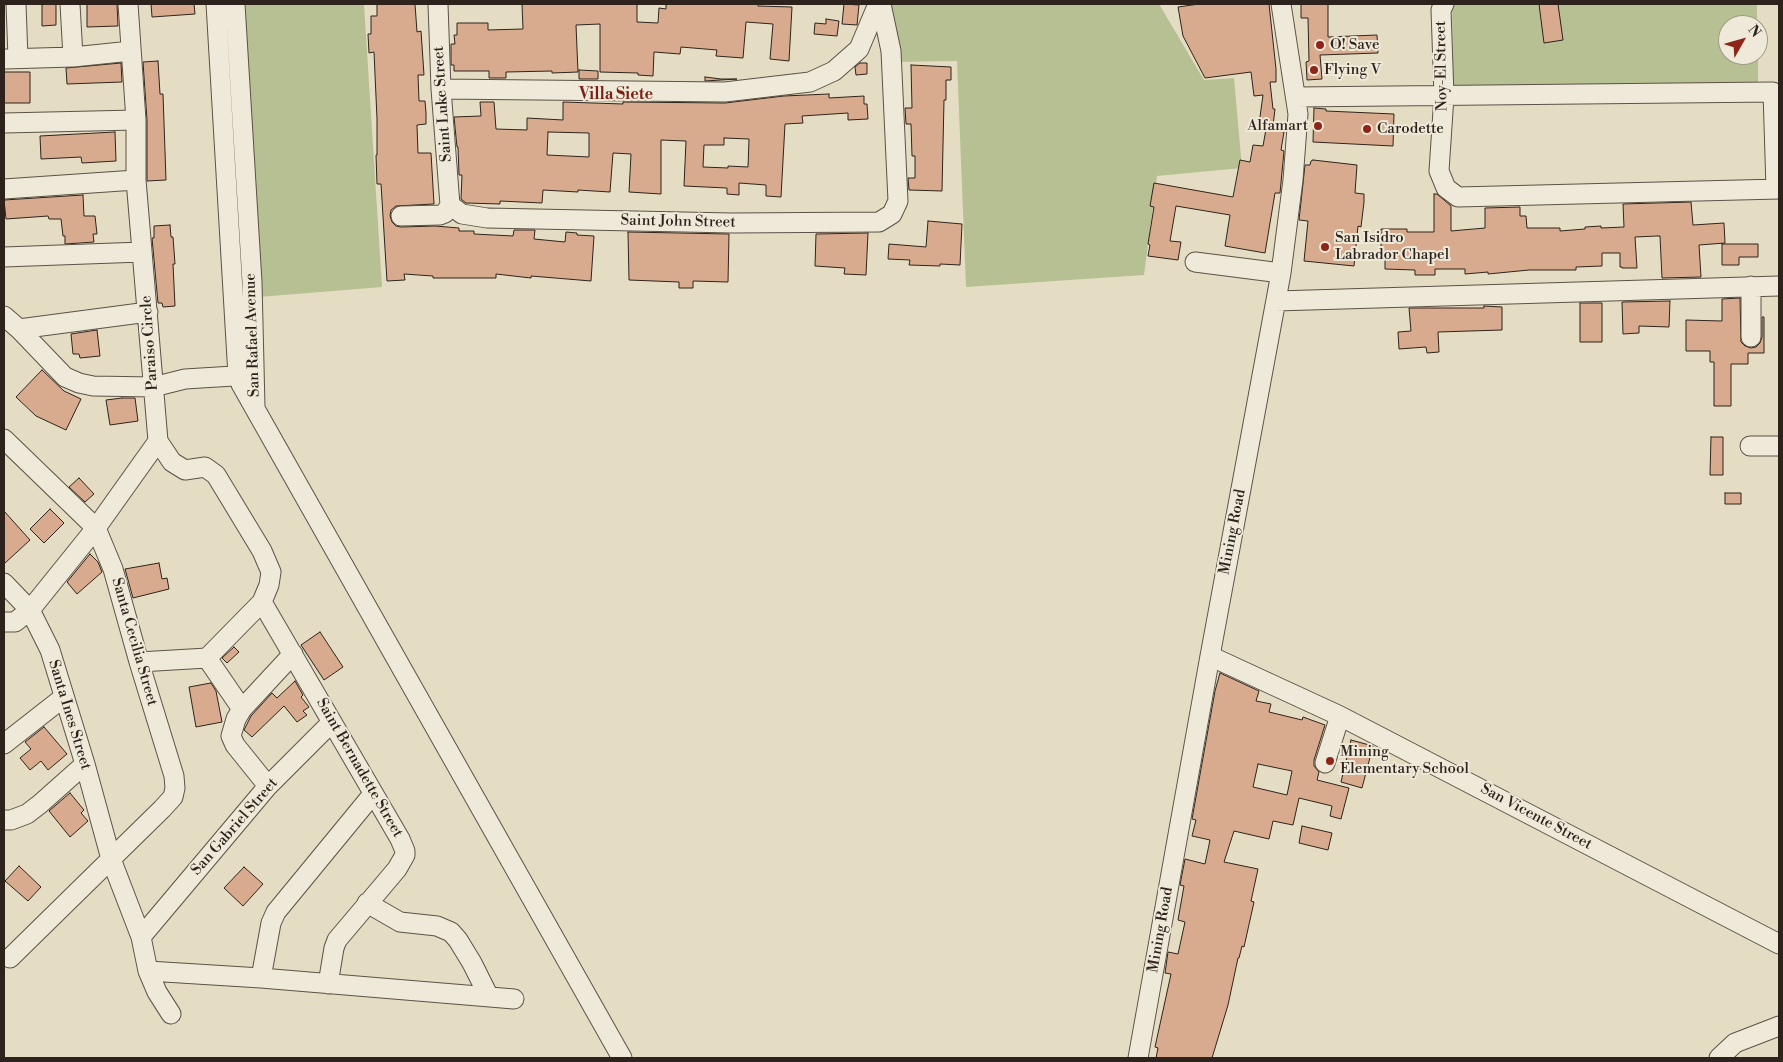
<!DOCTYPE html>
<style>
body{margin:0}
#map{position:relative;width:1783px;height:1062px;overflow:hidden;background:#e5ddc3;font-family:"Libre Bodoni",serif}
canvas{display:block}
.frame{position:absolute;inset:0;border:5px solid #2e231c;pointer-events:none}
.north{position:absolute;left:1718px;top:15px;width:50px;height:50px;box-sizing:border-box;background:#eee9d8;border:1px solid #a19a8d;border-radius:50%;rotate:52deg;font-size:14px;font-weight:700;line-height:20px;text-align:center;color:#2e231c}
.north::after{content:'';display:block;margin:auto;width:18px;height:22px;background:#8f2418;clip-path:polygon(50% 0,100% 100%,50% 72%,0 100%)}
</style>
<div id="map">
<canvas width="1783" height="1062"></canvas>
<div class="frame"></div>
<div class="north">N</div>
</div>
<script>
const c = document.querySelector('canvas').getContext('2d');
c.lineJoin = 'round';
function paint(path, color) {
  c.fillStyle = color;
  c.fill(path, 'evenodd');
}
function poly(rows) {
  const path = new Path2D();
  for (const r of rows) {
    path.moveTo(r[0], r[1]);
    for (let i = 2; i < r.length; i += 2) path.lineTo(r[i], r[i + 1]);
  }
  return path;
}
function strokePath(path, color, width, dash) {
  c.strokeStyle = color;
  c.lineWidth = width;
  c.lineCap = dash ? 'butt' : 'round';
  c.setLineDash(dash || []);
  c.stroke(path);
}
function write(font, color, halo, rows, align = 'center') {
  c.font = font + ' "Libre Bodoni",serif';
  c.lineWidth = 4;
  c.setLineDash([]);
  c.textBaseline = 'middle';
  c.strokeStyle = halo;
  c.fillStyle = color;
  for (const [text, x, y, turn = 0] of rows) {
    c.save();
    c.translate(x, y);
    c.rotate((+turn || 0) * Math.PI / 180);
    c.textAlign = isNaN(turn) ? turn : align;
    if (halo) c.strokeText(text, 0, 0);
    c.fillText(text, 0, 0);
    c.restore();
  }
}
paint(poly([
 [243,4,364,4,382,287,259,297],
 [887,4,1159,4,1204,80,1234,78,1242,168,1157,176,1144,275,966,287,957,61,895,62],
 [1452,4,1757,4,1757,25,1728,25,1728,55,1758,55,1758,84,1453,87]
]), '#b7c092');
const building = poly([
 [42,4,56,4,56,25,42,26,42,4],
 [87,4,117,4,118,26,87,27,87,4],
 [151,4,194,4,195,14,152,17,151,4],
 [379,4,415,4,417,32,421,31,424,75,418,75,419,101,425,101,426,113,426,124,417,125,418,153,431,153,434,204,396,206,391,210,390,216,392,222,396,226,401,227,435,226,459,228,459,231,474,231,474,234,513,236,514,230,535,230,534,239,565,242,566,232,577,233,577,235,594,236,591,281,531,276,531,278,496,274,496,278,433,278,433,276,404,274,405,280,387,281,381,184,377,184,376,155,377,155,377,119,374,52,369,53,368,34,371,34,371,16,377,16,377,5,379,4],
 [522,4,637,4,637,22,658,23,659,8,666,9,666,4,758,4,758,6,792,7,789,61,770,59,773,24,746,22,743,58,716,56,717,50,681,47,680,54,654,52,653,76,638,75,638,73,600,72,600,24,576,25,578,72,552,73,552,71,506,72,506,78,489,78,489,71,454,71,454,65,451,65,451,44,455,44,454,35,457,35,457,23,488,23,488,30,523,29,522,4],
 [844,4,859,5,857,25,842,24,844,4],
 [1199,4,1269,4,1276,69,1276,82,1270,82,1273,109,1275,109,1273,126,1259,124,1263,95,1254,96,1251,72,1205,78,1183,36,1178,7,1199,4],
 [1301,4,1328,4,1328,37,1377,35,1378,53,1320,55,1322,79,1307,80,1306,62,1309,61,1308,18,1301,18,1301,4],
 [1539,4,1558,4,1563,40,1544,43,1539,4],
 [826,19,839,21,837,36,814,34,815,23,826,24,826,19],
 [158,61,160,94,163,94,166,180,147,181,147,120,143,62,158,61],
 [121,63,122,82,67,84,66,68,121,63],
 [860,63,867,63,867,74,856,75,855,67,860,63],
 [911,65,951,67,951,80,946,80,946,100,944,100,942,191,909,190,908,178,915,178,915,156,912,156,911,124,906,124,905,108,912,108,911,65],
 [579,70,598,71,598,79,579,79,579,70],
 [4,72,30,72,30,103,4,103,4,72],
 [705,77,721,79,737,79,705,81,705,77],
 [829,94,829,98,864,96,864,104,867,104,868,119,848,120,848,113,802,116,803,123,785,124,781,197,766,196,766,185,739,183,739,195,727,194,727,188,684,186,686,141,661,140,661,194,629,192,631,154,613,153,610,192,578,190,578,192,543,190,542,203,500,201,500,204,466,203,461,199,462,175,459,175,458,147,457,147,454,117,481,116,480,102,494,102,496,129,527,130,527,118,563,120,563,102,623,104,623,102,725,103,784,96,829,94],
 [548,132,589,133,589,157,547,155,548,132],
 [724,138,749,139,748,167,728,166,728,168,703,167,704,145,724,145,724,138],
 [1314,108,1326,109,1326,111,1394,114,1393,146,1313,142,1314,108],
 [1266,129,1284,132,1281,150,1284,151,1280,193,1275,193,1265,253,1225,246,1230,215,1176,206,1170,241,1181,242,1178,260,1148,256,1150,245,1148,244,1154,207,1150,206,1154,183,1233,197,1240,160,1250,162,1253,145,1263,146,1266,129],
 [115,132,116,161,82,163,81,157,41,159,40,136,115,132],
 [1313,160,1357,165,1355,193,1364,194,1364,202,1361,227,1358,226,1354,266,1304,261,1308,221,1299,220,1305,165,1310,165,1311,161,1313,160],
 [1434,194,1437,194,1451,206,1451,231,1485,228,1485,208,1520,207,1520,216,1526,216,1527,228,1560,228,1560,231,1585,229,1585,227,1601,226,1601,228,1624,227,1623,204,1691,202,1693,225,1724,223,1725,243,1699,245,1701,277,1662,278,1660,236,1657,236,1635,237,1637,268,1622,268,1622,267,1620,267,1620,253,1602,253,1602,266,1576,267,1576,270,1529,270,1488,274,1488,272,1465,274,1465,269,1435,269,1435,275,1415,275,1415,270,1385,269,1385,256,1381,256,1381,229,1407,229,1407,232,1434,232,1434,194],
 [83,195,84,216,95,216,97,234,93,234,94,242,65,244,65,236,63,236,61,219,49,219,48,216,6,219,4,200,83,195],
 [928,221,962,224,960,265,940,264,940,266,909,265,910,260,888,259,889,244,926,247,928,221],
 [170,225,171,237,173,237,175,264,173,264,175,306,163,307,162,303,158,303,152,238,154,238,154,226,170,225],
 [628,232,729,234,728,282,693,281,693,288,679,288,679,282,629,280,628,232],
 [868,233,866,275,844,274,845,268,815,266,816,234,868,233],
 [1722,244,1758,244,1758,257,1739,257,1739,265,1722,265,1722,244],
 [1740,298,1741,342,1745,346,1751,348,1756,347,1760,343,1762,337,1762,317,1764,317,1764,353,1748,353,1748,364,1731,364,1731,406,1714,406,1714,362,1710,362,1710,351,1686,351,1686,320,1722,321,1722,299,1740,298],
 [1670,301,1669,327,1639,326,1639,333,1623,334,1622,302,1670,301],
 [1580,303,1602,303,1602,342,1580,342,1580,303],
 [1484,306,1502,307,1502,330,1438,332,1439,352,1427,353,1426,347,1399,349,1398,332,1411,331,1409,308,1484,308,1484,306],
 [97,330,100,356,80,358,79,354,73,354,71,334,97,330],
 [42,370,64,391,81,399,66,430,36,416,16,397,42,370],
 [122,398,135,398,138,421,110,425,106,400,122,398],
 [1711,437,1723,437,1723,475,1710,475,1711,437],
 [79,478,94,494,85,502,69,487,79,478],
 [1725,493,1741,493,1741,504,1725,504,1725,493],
 [50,509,64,523,44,543,30,529,50,509],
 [4,511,30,540,4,564,4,511],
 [90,554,98,562,102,572,77,594,67,582,90,554],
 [159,563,162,579,167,578,169,589,133,598,125,569,159,563],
 [320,632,343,667,324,680,301,645,320,632],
 [234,647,239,652,227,663,222,658,234,647],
 [1220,673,1259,691,1256,701,1271,704,1269,712,1302,720,1303,717,1325,725,1314,760,1314,766,1319,772,1317,780,1349,788,1341,819,1330,816,1332,806,1299,798,1293,825,1273,821,1269,839,1234,831,1224,862,1258,869,1251,901,1254,902,1244,947,1242,946,1239,958,1238,958,1228,1005,1212,1058,1156,1058,1158,1048,1155,1047,1171,974,1165,973,1168,952,1178,954,1185,922,1178,920,1184,886,1180,885,1185,859,1205,864,1210,840,1192,836,1196,820,1192,819,1215,691,1220,673],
 [1258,764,1292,771,1287,795,1253,787,1258,764],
 [295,681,303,695,301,697,309,707,303,711,307,715,297,722,284,706,252,737,244,730,251,716,272,693,277,698,295,681],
 [211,683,216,691,222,722,196,727,189,687,211,683],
 [44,727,67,754,48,770,41,761,30,770,20,758,31,749,25,742,44,727],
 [1351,740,1373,746,1362,788,1341,782,1351,740],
 [70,793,84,810,81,813,88,821,70,837,49,811,70,793],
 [1302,826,1332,833,1328,850,1299,843,1302,826],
 [19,866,41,887,28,901,5,881,19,866],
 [244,867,263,884,243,906,224,888,244,867]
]);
paint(building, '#d8ab8f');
strokePath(building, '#2e231c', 1);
const minor = poly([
 [16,4,18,58],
 [70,4,73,57],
 [216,4,238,376,241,384,622,1058],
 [235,4,252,282,255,407],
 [438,4,441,89,450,205],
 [1444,4,1441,10,1444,96,1439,171,1446,188,1458,197,1779,189],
 [4,59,73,57,131,51],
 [441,89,725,92,810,82,834,71,859,49,878,4],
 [1296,97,1773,92,1776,189],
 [4,123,136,120],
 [4,189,136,180],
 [450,205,462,214,487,218,732,223,879,222,892,214,898,201,891,51,881,4],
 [401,216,440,215,445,213,450,205],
 [4,257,142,252],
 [1195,262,1281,273],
 [1751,286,1751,337],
 [1276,301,1779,286],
 [4,316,19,329,65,377,79,383,93,386,153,387,185,379,250,375],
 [19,329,148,312],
 [4,439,96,528,113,569,139,662,174,776,175,788,173,797,162,809,10,958],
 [1750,446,1779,446],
 [4,583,30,610,50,650,85,764,111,859,141,937,148,971,157,992,171,1014],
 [262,602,400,839,405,851,405,855,397,869,337,940,334,948,328,984],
 [4,622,15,622,30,610,96,528,158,441,136,180,136,120,128,4],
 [1210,656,1340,716,1779,944],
 [207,658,242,709,236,719,231,736,235,745,268,786],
 [139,662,207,658,262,602,269,585,271,572,262,551,216,475,205,467,185,470,172,462,158,441],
 [242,709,293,654],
 [4,744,64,697],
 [1325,763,1340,716],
 [4,820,11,820,27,814,40,804,85,764],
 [367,903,400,922,437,926,451,932,458,940,472,963,489,997],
 [141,937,268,786,332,722],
 [148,971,261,978,514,999],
 [261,978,271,923,276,912,373,794],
 [1138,1058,1210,656,1281,273,1293,180,1298,114,1281,4],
 [1719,1058,1735,1043,1779,1026]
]);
strokePath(minor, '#5c5246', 21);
strokePath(minor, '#eee9d8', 19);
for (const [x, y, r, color] of [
 [1320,45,5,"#8f2418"],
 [1314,70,5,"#8f2418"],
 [1318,126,5,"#8f2418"],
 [1367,129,5,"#8f2418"],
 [1325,247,5,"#8f2418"],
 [1330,761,5,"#8f2418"]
]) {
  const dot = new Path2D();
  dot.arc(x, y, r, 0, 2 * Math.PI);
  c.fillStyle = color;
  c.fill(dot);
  strokePath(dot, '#eee9d8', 2);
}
write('15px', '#2e231c', '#eee9d8', [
 ["O! Save",1330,45],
 ["Flying V",1324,70],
 ["Alfamart",1308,126,"right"],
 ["Carodette",1377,129],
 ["San Isidro",1335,238],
 ["Labrador Chapel",1335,255],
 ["Mining",1340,752],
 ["Elementary School",1340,769]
], 'left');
write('15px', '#2e231c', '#eee9d8', [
 ["Noy-El Street",1442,66,-91],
 ["Saint Luke Street",443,104,-94],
 ["Saint John Street",678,222,1],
 ["San Rafael Avenue",253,335,-92],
 ["Paraiso Circle",150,343,-94],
 ["Mining Road",1233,532,-79],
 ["Santa Cecilia Street",134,642,74],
 ["Santa Ines Street",69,715,73],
 ["Saint Bernadette Street",359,768,60],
 ["San Vicente Street",1536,817,28],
 ["San Gabriel Street",235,827,-49],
 ["Mining Road",1161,930,-80]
]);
write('bold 16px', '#7a1f14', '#eee9d8', [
 ["Villa Siete",616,95]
]);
</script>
